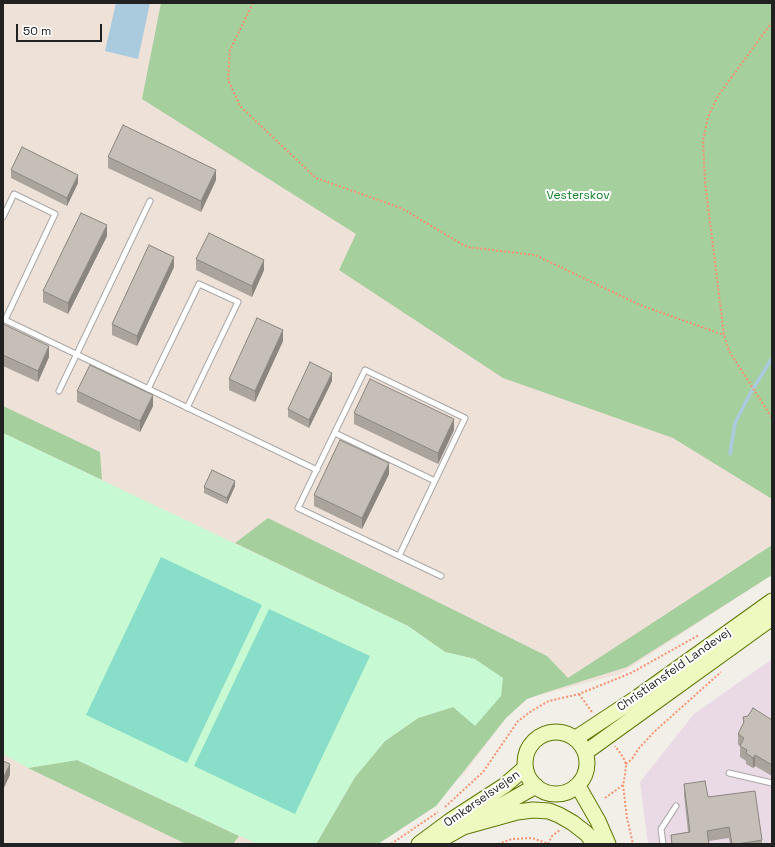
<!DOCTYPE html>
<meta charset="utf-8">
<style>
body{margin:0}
#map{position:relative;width:775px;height:847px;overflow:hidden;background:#f1efe8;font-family:"Space Grotesk",sans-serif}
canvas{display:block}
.frame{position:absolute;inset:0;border:4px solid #212121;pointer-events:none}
.scale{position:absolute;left:16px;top:24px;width:86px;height:18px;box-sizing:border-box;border:2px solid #212121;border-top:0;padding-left:5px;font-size:12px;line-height:14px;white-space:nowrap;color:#212121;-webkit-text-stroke:3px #fff;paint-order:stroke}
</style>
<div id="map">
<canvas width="775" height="847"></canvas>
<div class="frame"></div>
<div class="scale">50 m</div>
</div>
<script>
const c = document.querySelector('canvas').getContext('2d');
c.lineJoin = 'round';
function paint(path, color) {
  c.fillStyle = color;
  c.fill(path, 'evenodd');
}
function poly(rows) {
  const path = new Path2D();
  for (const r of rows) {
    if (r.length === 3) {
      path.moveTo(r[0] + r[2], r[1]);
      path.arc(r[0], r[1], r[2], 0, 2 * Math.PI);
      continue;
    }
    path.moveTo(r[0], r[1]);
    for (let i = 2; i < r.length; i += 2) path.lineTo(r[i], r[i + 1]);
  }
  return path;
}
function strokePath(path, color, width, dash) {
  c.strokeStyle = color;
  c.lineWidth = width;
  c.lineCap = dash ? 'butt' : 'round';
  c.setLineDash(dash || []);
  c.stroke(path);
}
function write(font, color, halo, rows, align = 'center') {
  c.font = font + ' "Space Grotesk",sans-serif';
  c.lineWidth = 4;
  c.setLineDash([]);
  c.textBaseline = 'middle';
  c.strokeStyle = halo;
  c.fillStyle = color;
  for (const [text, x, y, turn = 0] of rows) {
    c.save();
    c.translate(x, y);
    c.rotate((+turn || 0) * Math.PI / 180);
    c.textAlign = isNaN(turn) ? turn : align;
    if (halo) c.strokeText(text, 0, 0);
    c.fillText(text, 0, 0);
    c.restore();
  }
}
paint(poly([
 [772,659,772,844,648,844,640,782,694,714]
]), '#eadae5');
paint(poly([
 [3,3,178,3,772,487,772,566,758,584,620,674,520,700,463,775,381,831,357,844,3,844]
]), '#eee1d8');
paint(poly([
 [161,3,772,3,772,499,673,438,503,378,339,270,356,234,142,99],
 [3,406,100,452,102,480,3,433],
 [268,518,547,656,568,678,772,545,772,575,627,667,547,692,527,699,506,718,436,806,378,844,316,844,355,777,385,741,418,718,453,707,475,659,445,652,408,626,235,543],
 [77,760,239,836,233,844,186,844,28,768]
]), '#a6cf9e');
paint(poly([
 [3,433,408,626,445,652,475,659,503,678,501,696,475,726,453,707,418,718,385,741,355,777,316,844,257,844,77,760,28,768,3,754]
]), '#c7f9d2');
paint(poly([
 [161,557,262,605,187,763,86,715],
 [269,609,370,656,295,814,194,766]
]), '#88dec8');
paint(poly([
 [116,3,150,3,138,59,105,51]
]), '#aacbdd');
strokePath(poly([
 [730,454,735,423,750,394,772,358]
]), '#aacbdd', 3.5);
const lane = poly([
 [3,217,14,194,55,214,5,320],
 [3,319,317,470],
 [148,389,199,284,238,302,187,408],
 [59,391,150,201],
 [335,433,435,481],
 [399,556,465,418,365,370,298,508,441,576],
 [729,773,772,783],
 [663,844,661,829,676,806]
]);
const secondary = poly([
 [556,763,31],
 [576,738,638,697,772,601],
 [586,752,772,618],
 [578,786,598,821,608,844],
 [463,827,517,812,533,810,549,811,559,815,573,823,587,834,594,844],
 [419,844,450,821,504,786,525,768],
 [433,844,536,786]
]);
strokePath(lane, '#a8a8a8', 7);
strokePath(secondary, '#5e7907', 17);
strokePath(poly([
 [253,3,230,50,228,80,240,106,316,178,401,208,467,247,535,255,640,305,724,335],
 [772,22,718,96,708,117,703,141,705,182,724,335,729,351,772,418],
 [579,694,592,712],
 [626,764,632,759,639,748,654,732,721,672],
 [623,785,627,818,633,844],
 [605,798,623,785,625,775,626,764,623,757,615,746],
 [445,807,483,772,518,721,533,710,549,701,579,694,631,673,699,635],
 [391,844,438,812],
 [498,844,512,839,532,838,549,844],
 [548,844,552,836,560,830]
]), '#f79273', 2, [2, 2]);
strokePath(lane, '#fff', 5);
strokePath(secondary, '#eef9bf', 15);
paint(poly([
 [108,157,216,180,201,212,108,168],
 [11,170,78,183,67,206,11,178],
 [107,236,68,314,43,302,43,291],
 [196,259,264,270,252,297,196,270],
 [174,267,137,346,112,335,112,324],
 [3,324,49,357,38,382,3,366],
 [283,341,255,402,229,390,229,379],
 [332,381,309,428,288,417,288,409],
 [77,391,153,406,140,432,77,402],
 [354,413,454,430,438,464,354,424],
 [389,474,362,529,314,506,314,495],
 [235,486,227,504,204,493,204,487],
 [743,717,772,720,772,776,755,766,753,768,746,764,746,761,740,757,740,746,738,745,738,734,743,725],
 [684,784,708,797,762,840,762,844,730,844,729,838,709,841,709,844,671,844,671,835,688,832,684,795]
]), '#aaa49d');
paint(poly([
 [216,170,216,180,201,212,201,201],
 [78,175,78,183,67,206,67,198],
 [107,225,107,236,68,314,68,303],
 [174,257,174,267,137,346,137,336],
 [264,260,264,270,252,297,252,286],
 [283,330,283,341,255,402,255,391],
 [49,346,49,357,38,382,38,371],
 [332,373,332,381,309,428,309,420],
 [153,395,153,406,140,432,140,421],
 [454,419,454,430,438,464,438,453],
 [389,463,389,474,362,529,362,518],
 [235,481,235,486,227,504,227,498],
 [755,755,755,766,753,768,753,758],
 [10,764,10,775,3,790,3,779]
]), '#8b8680');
const building = poly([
 [123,125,216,170,201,201,108,157,123,125],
 [22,147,78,175,67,198,11,170,22,147],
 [81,213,107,225,68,303,43,291,81,213],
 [209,233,264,260,252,286,196,259,209,233],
 [149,245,174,257,137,336,112,324,149,245],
 [257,318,283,330,255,391,229,379,257,318],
 [3,324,49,346,38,371,3,355,3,324],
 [310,362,332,373,309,420,288,409,310,362],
 [90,365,153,395,140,421,77,391,90,365],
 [370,379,454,419,438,453,354,413,370,379],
 [340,440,389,463,362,518,314,495,340,440],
 [212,470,235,481,227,498,204,487,212,470],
 [753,708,772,720,772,765,755,755,753,758,746,753,747,750,740,746,744,738,738,734,744,722,743,717,748,716,753,708],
 [3,761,10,764,3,779,3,761],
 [705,781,708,797,755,791,762,840,737,844,732,844,729,827,707,831,709,844,672,844,671,835,690,832,684,784,705,781]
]);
paint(building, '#c6bfb7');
strokePath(building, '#8b8680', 1);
write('12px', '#0e8027', '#fff', [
 ["Vesterskov",578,196]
]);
write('12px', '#212121', '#fff', [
 ["Christiansfeld Landevej",674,670,-35],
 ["Omkørselsvejen",482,799,-35]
]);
</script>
